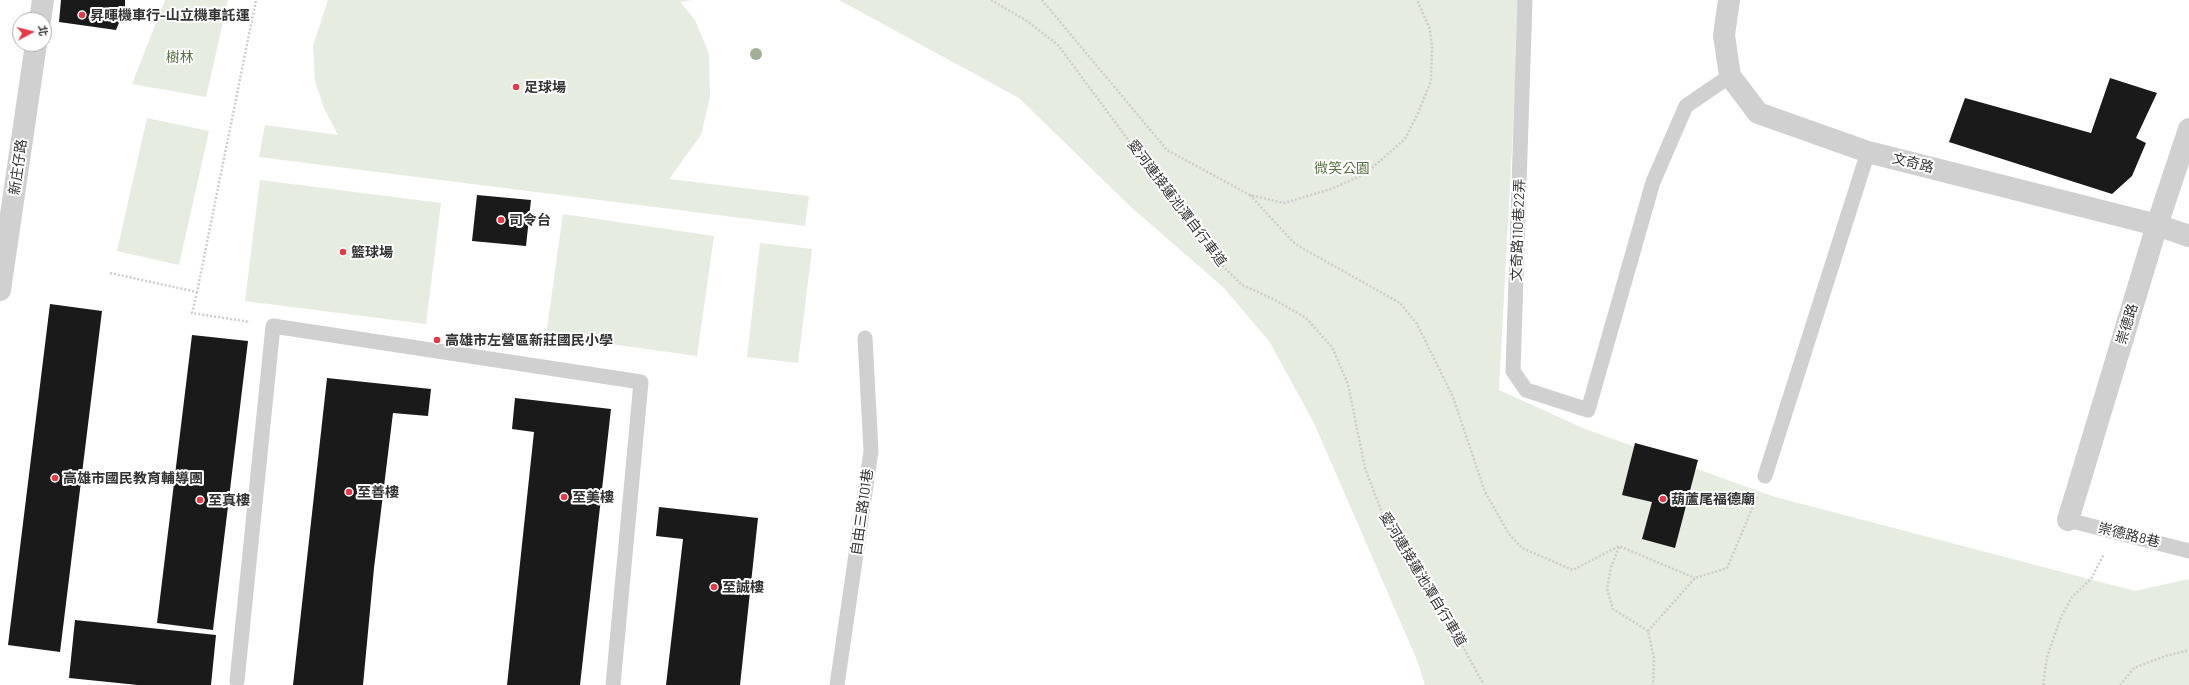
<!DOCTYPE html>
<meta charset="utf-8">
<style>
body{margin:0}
#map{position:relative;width:2189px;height:685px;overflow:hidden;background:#fff;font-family:Barlow,"Noto Sans TC",sans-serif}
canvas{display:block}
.north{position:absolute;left:12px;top:12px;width:40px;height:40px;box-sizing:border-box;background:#fff;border:1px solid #adadad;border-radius:50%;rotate:83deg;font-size:11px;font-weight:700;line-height:16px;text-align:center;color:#333}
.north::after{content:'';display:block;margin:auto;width:14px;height:18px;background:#e63946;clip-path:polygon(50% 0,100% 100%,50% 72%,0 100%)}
</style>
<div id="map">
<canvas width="2189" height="685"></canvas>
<div class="north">北</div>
</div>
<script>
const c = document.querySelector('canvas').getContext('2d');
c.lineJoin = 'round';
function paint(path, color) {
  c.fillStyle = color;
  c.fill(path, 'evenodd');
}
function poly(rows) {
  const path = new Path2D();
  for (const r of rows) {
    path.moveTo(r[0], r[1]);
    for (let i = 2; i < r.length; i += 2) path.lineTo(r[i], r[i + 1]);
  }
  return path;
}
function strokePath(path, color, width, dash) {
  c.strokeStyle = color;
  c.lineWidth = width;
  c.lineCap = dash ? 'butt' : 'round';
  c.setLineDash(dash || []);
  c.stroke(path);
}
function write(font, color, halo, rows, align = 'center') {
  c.font = font + ' Barlow,"Noto Sans TC",sans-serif';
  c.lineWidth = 4;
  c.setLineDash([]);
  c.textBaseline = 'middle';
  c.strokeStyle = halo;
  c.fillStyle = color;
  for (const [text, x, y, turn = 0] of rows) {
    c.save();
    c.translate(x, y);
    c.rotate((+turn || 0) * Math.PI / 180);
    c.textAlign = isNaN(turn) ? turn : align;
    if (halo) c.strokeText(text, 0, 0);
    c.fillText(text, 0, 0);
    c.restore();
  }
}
paint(poly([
 [165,0,228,0,206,97,132,84],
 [328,0,692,0,680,2,695,20,709,54,710,97,701,135,669,179,809,196,805,226,259,157,265,125,338,135,324,108,315,81,313,46],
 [839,0,1520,0,1499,390,1585,429,1775,497,2135,591,2189,579,2189,685,1425,685,1417,660,1314,423,1269,341,1223,287,1132,208,1019,98],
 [147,118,209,131,179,265,117,251],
 [260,180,441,203,426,324,245,301],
 [563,214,714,236,697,356,546,335],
 [760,243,812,249,798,363,747,357]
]), '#e6ecdf');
paint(poly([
 [61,0,125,0,125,8,116,30,59,22],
 [2110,78,2157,93,2136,138,2146,143,2132,176,2112,194,1949,142,1965,98,2091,133],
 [477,195,531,200,526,246,472,241],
 [50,304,102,311,60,652,8,645],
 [192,335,248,341,213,630,157,623],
 [327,378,431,389,428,416,393,413,374,568,363,685,293,685],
 [515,398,611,409,580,685,507,685,534,432,512,429],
 [1635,443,1698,460,1675,548,1642,539,1652,502,1622,495],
 [659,507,758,518,740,685,666,685,683,539,656,536],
 [75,620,216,635,211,685,138,685,69,678]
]), '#1a1a1a');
strokePath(poly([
 [991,0,1027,21,1058,45,1217,260,1242,285,1273,299,1306,318,1332,347,1348,384,1365,468,1385,521,1457,636,1484,685],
 [1042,0,1167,150,1250,195,1284,203,1331,189,1365,174,1405,139,1418,113,1431,81,1432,48,1430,29,1417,0],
 [1250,195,1295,244,1400,303,1417,324,1453,397,1485,492,1509,534,1522,548,1573,570,1619,546,1695,578],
 [110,273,197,292,256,0],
 [197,292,192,313,250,322],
 [1619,547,1611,567,1607,589,1613,609,1648,631,1654,658,1653,685],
 [1648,631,1695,578,1727,568,1757,497],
 [2043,685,2047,657,2061,617,2072,597,2091,579,2104,554],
 [2120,685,2134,668,2165,656,2189,650]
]), '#cdcdcd', 2.5, [2, 2]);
strokePath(poly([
 [1525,0,1513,371,1526,390,1588,410,1653,182,1686,106,1730,76],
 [1765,476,1868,152],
 [2068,520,2189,551],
 [237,681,273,326,641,382,613,685],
 [837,685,871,451,865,338]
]), '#d0d0d0', 15);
strokePath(poly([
 [1729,0,1724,35,1730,76,1758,113,1868,152,2157,225,2189,236],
 [2068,520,2157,225,2189,129]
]), '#d0d0d0', 22);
strokePath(poly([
 [40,20,43,0],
 [0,290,36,44]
]), '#d0d0d0', 22);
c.fillStyle = '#a2b095';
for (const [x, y] of [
 [756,54]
]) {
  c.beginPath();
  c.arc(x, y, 6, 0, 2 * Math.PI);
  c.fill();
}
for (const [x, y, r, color] of [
 [82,15,4,"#e63946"],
 [516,87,4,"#e63946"],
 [501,220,4,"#e63946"],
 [343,252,4,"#e63946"],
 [437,340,4,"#e63946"],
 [55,478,4,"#e63946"],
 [349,492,4,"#e63946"],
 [564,497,4,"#e63946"],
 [1663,499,4,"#e63946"],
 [200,500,4,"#e63946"],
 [714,587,4,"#e63946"]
]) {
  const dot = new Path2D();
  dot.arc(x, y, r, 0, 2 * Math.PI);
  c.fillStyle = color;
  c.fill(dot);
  strokePath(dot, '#fff', 1.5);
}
write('bold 14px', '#333', '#fff', [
 ["昇暉機車行-山立機車託運",90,15],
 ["足球場",524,87],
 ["司令台",509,220],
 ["籃球場",351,252],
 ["高雄市左營區新莊國民小學",445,340],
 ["高雄市國民教育輔導團",63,478],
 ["至善樓",357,492],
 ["至美樓",572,497],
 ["葫蘆尾福德廟",1671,499],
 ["至真樓",208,500],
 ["至誠樓",722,587]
], 'left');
write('14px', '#56703f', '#fff', [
 ["樹林",180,57],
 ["微笑公園",1342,168]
]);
write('14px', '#333', '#fff', [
 ["文奇路",1913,163,14],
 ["新庄仔路",18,167,-82],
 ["愛河連接蓮池潭自行車道",1177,203,53],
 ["文奇路110巷22弄",1518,230,-88],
 ["崇德路",2127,324,-73],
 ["自由三路101巷",862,512,-82],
 ["崇德路8巷",2129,535,14],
 ["愛河連接蓮池潭自行車道",1423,579,59]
]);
</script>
